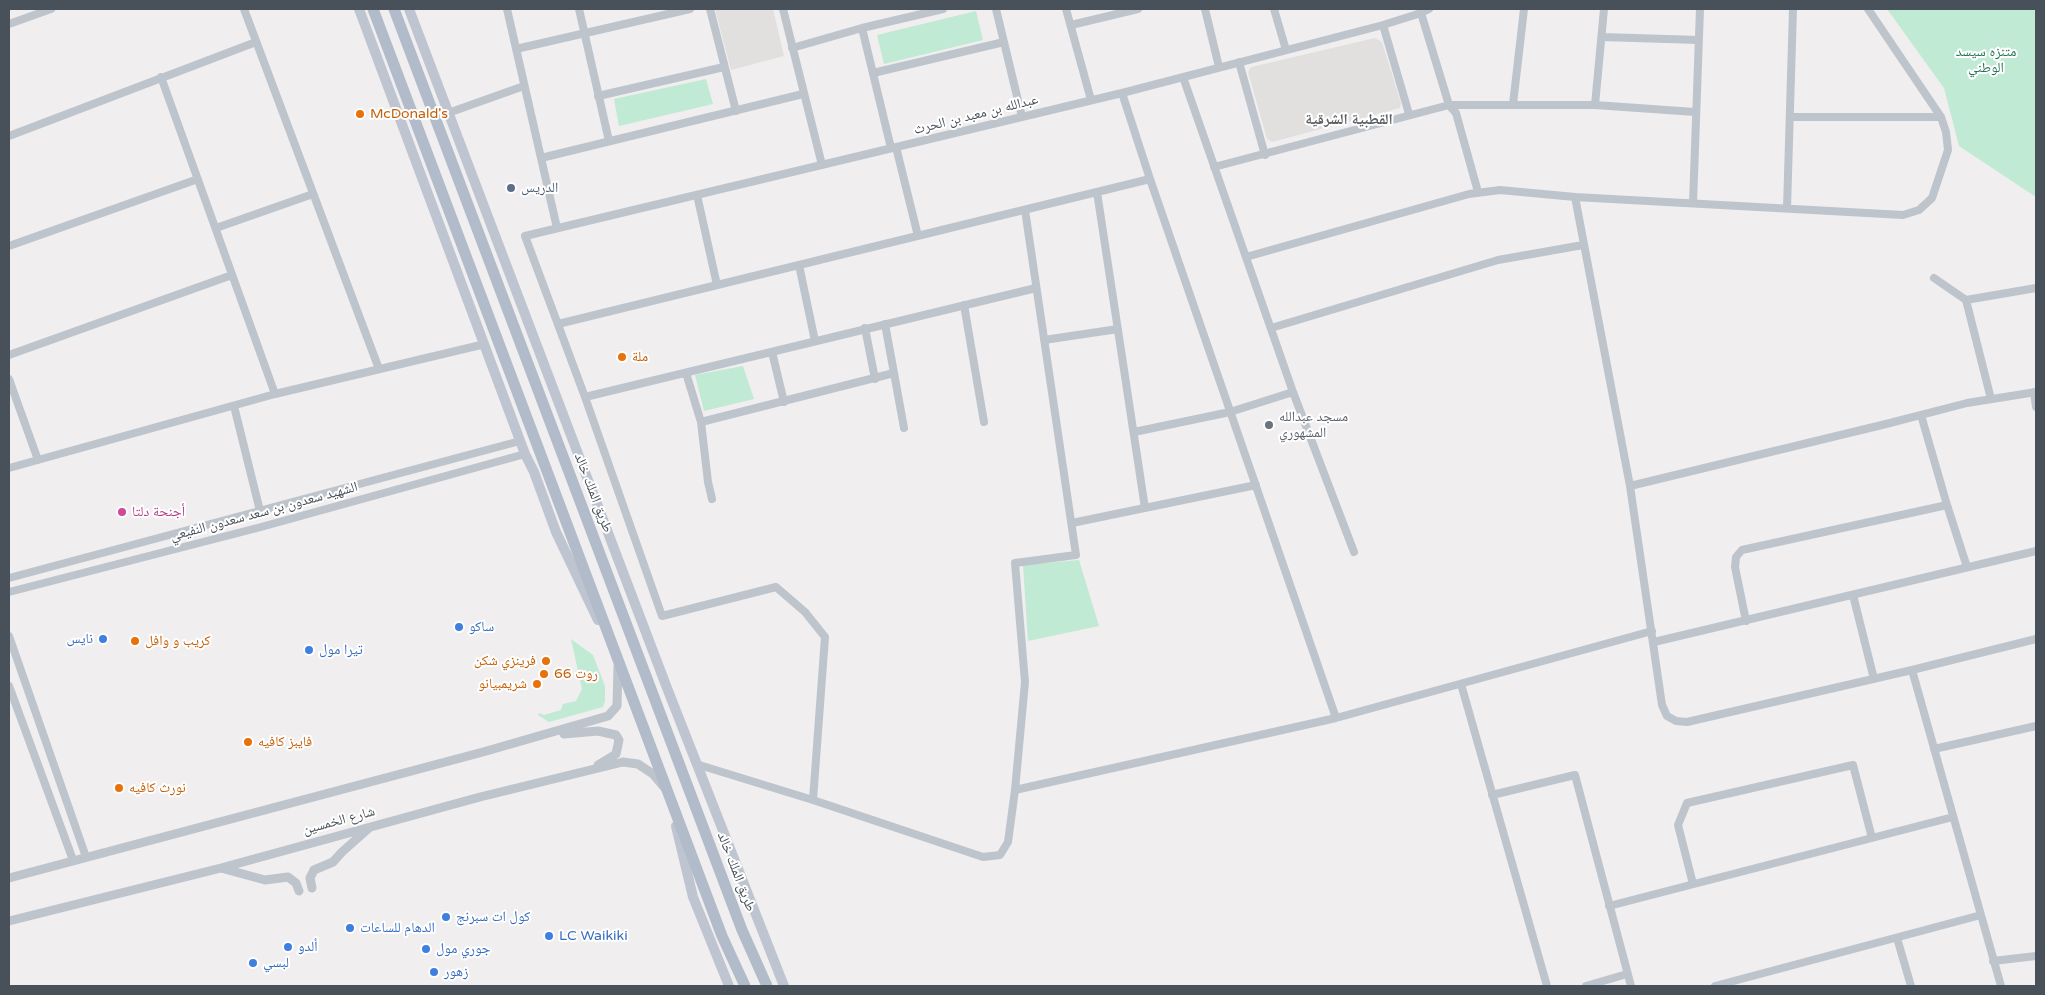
<!DOCTYPE html>
<meta charset="utf-8">
<style>
body{margin:0}
#map{position:relative;width:2045px;height:995px;overflow:hidden;background:#f0eeee;font-family:"Varela Round",sans-serif}
canvas{display:block}
.frame{position:absolute;inset:0;border:10px solid #485059;pointer-events:none}
</style>
<div id="map">
<canvas width="2045" height="995"></canvas>
<div class="frame"></div>
</div>
<script>
const c = document.querySelector('canvas').getContext('2d');
c.lineJoin = 'round';
function paint(path, color) {
  c.fillStyle = color;
  c.fill(path, 'evenodd');
}
function poly(rows) {
  const path = new Path2D();
  for (const r of rows) {
    path.moveTo(r[0], r[1]);
    for (let i = 2; i < r.length; i += 2) path.lineTo(r[i], r[i + 1]);
  }
  return path;
}
function strokePath(path, color, width, dash) {
  c.strokeStyle = color;
  c.lineWidth = width;
  c.lineCap = dash ? 'butt' : 'round';
  c.setLineDash(dash || []);
  c.stroke(path);
}
function write(font, color, halo, rows, align = 'center') {
  c.font = font + ' "Varela Round","Noto Naskh Arabic",sans-serif';
  c.lineWidth = 4;
  c.setLineDash([]);
  c.textBaseline = 'middle';
  c.strokeStyle = halo;
  c.fillStyle = color;
  for (const [text, x, y, turn = 0] of rows) {
    c.save();
    c.translate(x, y);
    c.rotate((+turn || 0) * Math.PI / 180);
    c.textAlign = isNaN(turn) ? turn : align;
    if (halo) c.strokeText(text, 0, 0);
    c.fillText(text, 0, 0);
    c.restore();
  }
}
paint(poly([
 [715,9,773,9,784,56,731,70],
 [1375,38,1382,42,1401,103,1400,108,1272,142,1267,139,1248,72,1251,67]
]), '#e1e0df');
paint(poly([
 [1887,9,2036,9,2036,197,1959,146,1944,88],
 [976,11,983,40,884,64,877,35],
 [706,79,713,104,619,126,614,99],
 [743,366,754,399,704,411,695,375],
 [1079,560,1099,626,1028,641,1023,565],
 [571,639,593,655,605,686,605,701,603,707,549,722,538,715,539,713,544,715,561,710,563,704,576,701,582,689]
]), '#c1ead5');
strokePath(poly([
 [244,9,379,369],
 [507,9,557,228],
 [579,9,609,141],
 [710,9,736,111],
 [783,9,822,165],
 [996,9,1022,117],
 [1066,9,1091,100],
 [1205,9,1219,67],
 [1274,9,1286,50],
 [1421,13,1449,105,1456,113,1478,192],
 [9,24,51,9],
 [1071,25,1138,9],
 [1383,25,1409,114],
 [862,28,891,148],
 [1602,37,1699,40],
 [792,48,862,28,943,9],
 [516,49,690,9],
 [1239,62,1265,155],
 [873,73,1004,42],
 [161,77,275,394],
 [1183,77,1293,392,1354,552],
 [1122,93,1150,179,1336,718],
 [598,96,724,67],
 [1513,104,1524,9],
 [1595,105,1604,9],
 [448,113,524,86],
 [1790,117,1941,117],
 [9,136,256,42],
 [896,147,918,236],
 [541,158,803,94],
 [1214,167,1449,105,1595,105,1695,112],
 [1097,192,1145,508],
 [697,195,717,285],
 [1575,197,1630,486,1662,705,1667,716,1676,721,1687,722,1912,670,2036,639],
 [1693,203,1700,9],
 [1787,208,1793,9],
 [216,228,313,194],
 [9,246,198,179],
 [1246,257,1469,194,1500,190,1575,197,1903,215,1919,210,1932,198,1948,150,1946,132,1941,117,1868,9],
 [799,265,815,341],
 [1934,278,1966,300],
 [964,305,984,422],
 [558,324,1150,179],
 [885,324,894,373],
 [865,328,875,379],
 [1271,328,1498,260,1583,245],
 [1044,340,1118,329],
 [772,352,784,402],
 [9,355,232,275],
 [686,373,701,422,708,482,712,499],
 [9,379,38,460],
 [2034,392,2036,407],
 [585,397,1036,288],
 [1991,399,1966,300,2036,288],
 [234,406,260,511],
 [1921,415,1947,505],
 [701,422,894,373,904,428],
 [1134,432,1230,412,1293,392],
 [9,468,275,394,485,344],
 [1630,486,1886,424,1967,403,2036,392],
 [1072,523,1256,485],
 [9,578,520,441],
 [9,592,261,527,525,454],
 [1853,595,1874,679],
 [1746,621,1735,567,1736,557,1742,550,1947,505,1967,567],
 [9,636,86,857],
 [1654,642,2036,551],
 [1912,670,2001,986],
 [1461,684,1547,986],
 [9,686,73,860],
 [1934,749,2036,726],
 [696,764,813,800,825,637,805,612,776,587,662,616,585,397,525,236,1122,93,1383,25,1421,13,1429,9],
 [1015,790,1336,718,1652,631],
 [1492,795,1575,775,1631,986],
 [813,800,983,857,1000,855,1008,842,1015,790,1025,682,1015,563,1076,555,1025,210],
 [1693,884,1678,825,1687,803,1853,765,1872,838],
 [1609,906,1953,817],
 [1897,938,1911,986],
 [1993,961,2036,956],
 [1586,986,1627,974],
 [1715,986,1981,915]
]), '#bec4cc', 8);
strokePath(poly([
 [564,734,598,731,616,735,619,740,616,754,598,765],
 [221,868,265,880,288,877,296,883,299,891],
 [9,878,483,752,608,716,617,706,618,666],
 [312,888,310,878,314,870,333,862,342,852,369,828],
 [9,921,221,868,480,797,623,762,638,764,653,774,664,787]
]), '#bec4cc', 9);
strokePath(poly([
 [359,9,525,454,534,472,556,532,598,620],
 [409,9,667,688,784,986],
 [676,826,693,897,729,986]
]), '#bec5d0', 10);
strokePath(poly([
 [373,9,722,936,745,986],
 [394,9,742,930,767,986]
]), '#b1bbca', 11);
for (const [x, y, r, color] of [
 [360,114,5,"#e8710a"],
 [511,188,5,"#5c6f8a"],
 [622,357,5,"#e8710a"],
 [1269,425,5,"#6b7280"],
 [122,512,5,"#d1479c"],
 [459,627,5,"#3f7fe0"],
 [103,639,5,"#3f7fe0"],
 [135,641,5,"#e8710a"],
 [309,650,5,"#3f7fe0"],
 [546,661,5,"#e8710a"],
 [544,674,5,"#e8710a"],
 [537,684,5,"#e8710a"],
 [248,742,5,"#e8710a"],
 [119,788,5,"#e8710a"],
 [446,917,5,"#3f7fe0"],
 [350,928,5,"#3f7fe0"],
 [549,936,5,"#3f7fe0"],
 [288,947,5,"#3f7fe0"],
 [426,949,5,"#3f7fe0"],
 [253,963,5,"#3f7fe0"],
 [434,972,5,"#3f7fe0"]
]) {
  const dot = new Path2D();
  dot.arc(x, y, r, 0, 2 * Math.PI);
  c.fillStyle = color;
  c.fill(dot);
  strokePath(dot, '#fff', 2);
}
write('14px', '#217352', '#fff', [
 ["متنزه سيسد",1986,52],
 ["الوطني",1986,68]
]);
write('14px', '#c56008', '#fff', [
 ["McDonald's",370,114],
 ["ملة",632,357],
 ["كريب و وافل",145,641],
 ["فرينزي شكن",536,661,"right"],
 ["روت 66",554,674],
 ["شريمبيانو",527,684,"right"],
 ["فايبز كافيه",258,742],
 ["نورث كافيه",129,788]
], 'left');
write('14px', '#485059', '#fff', [
 ["عبدالله بن معبد بن الحرث",976,115,-14],
 ["طريق الملك خالد",593,493,69],
 ["الشهيد سعدون بن سعد سعدون النفيعي",264,512,-15],
 ["شارع الخمسين",339,821,-15],
 ["طريق الملك خالد",736,872,69]
]);
write('14px', '#4e5e75', '#fff', [
 ["الدريس",521,188]
], 'left');
write('14px', '#5b616d', '#fff', [
 ["مسجد عبدالله",1279,417],
 ["المشهوري",1279,433]
], 'left');
write('14px', '#b23c85', '#fff', [
 ["أجنحة دلتا",132,512]
], 'left');
write('14px', '#366cbe', '#fff', [
 ["ساكو",469,627],
 ["نايس",93,639,"right"],
 ["تيرا مول",319,650],
 ["كول ات سبرنج",456,917],
 ["الدهام للساعات",360,928],
 ["LC Waikiki",559,936],
 ["ألدو",298,947],
 ["جوري مول",436,949],
 ["لبسي",263,963],
 ["زهور",444,972]
], 'left');
write('bold 15px', '#5b5e62', '#fff', [
 ["القطبية الشرقية",1349,120]
]);
</script>
